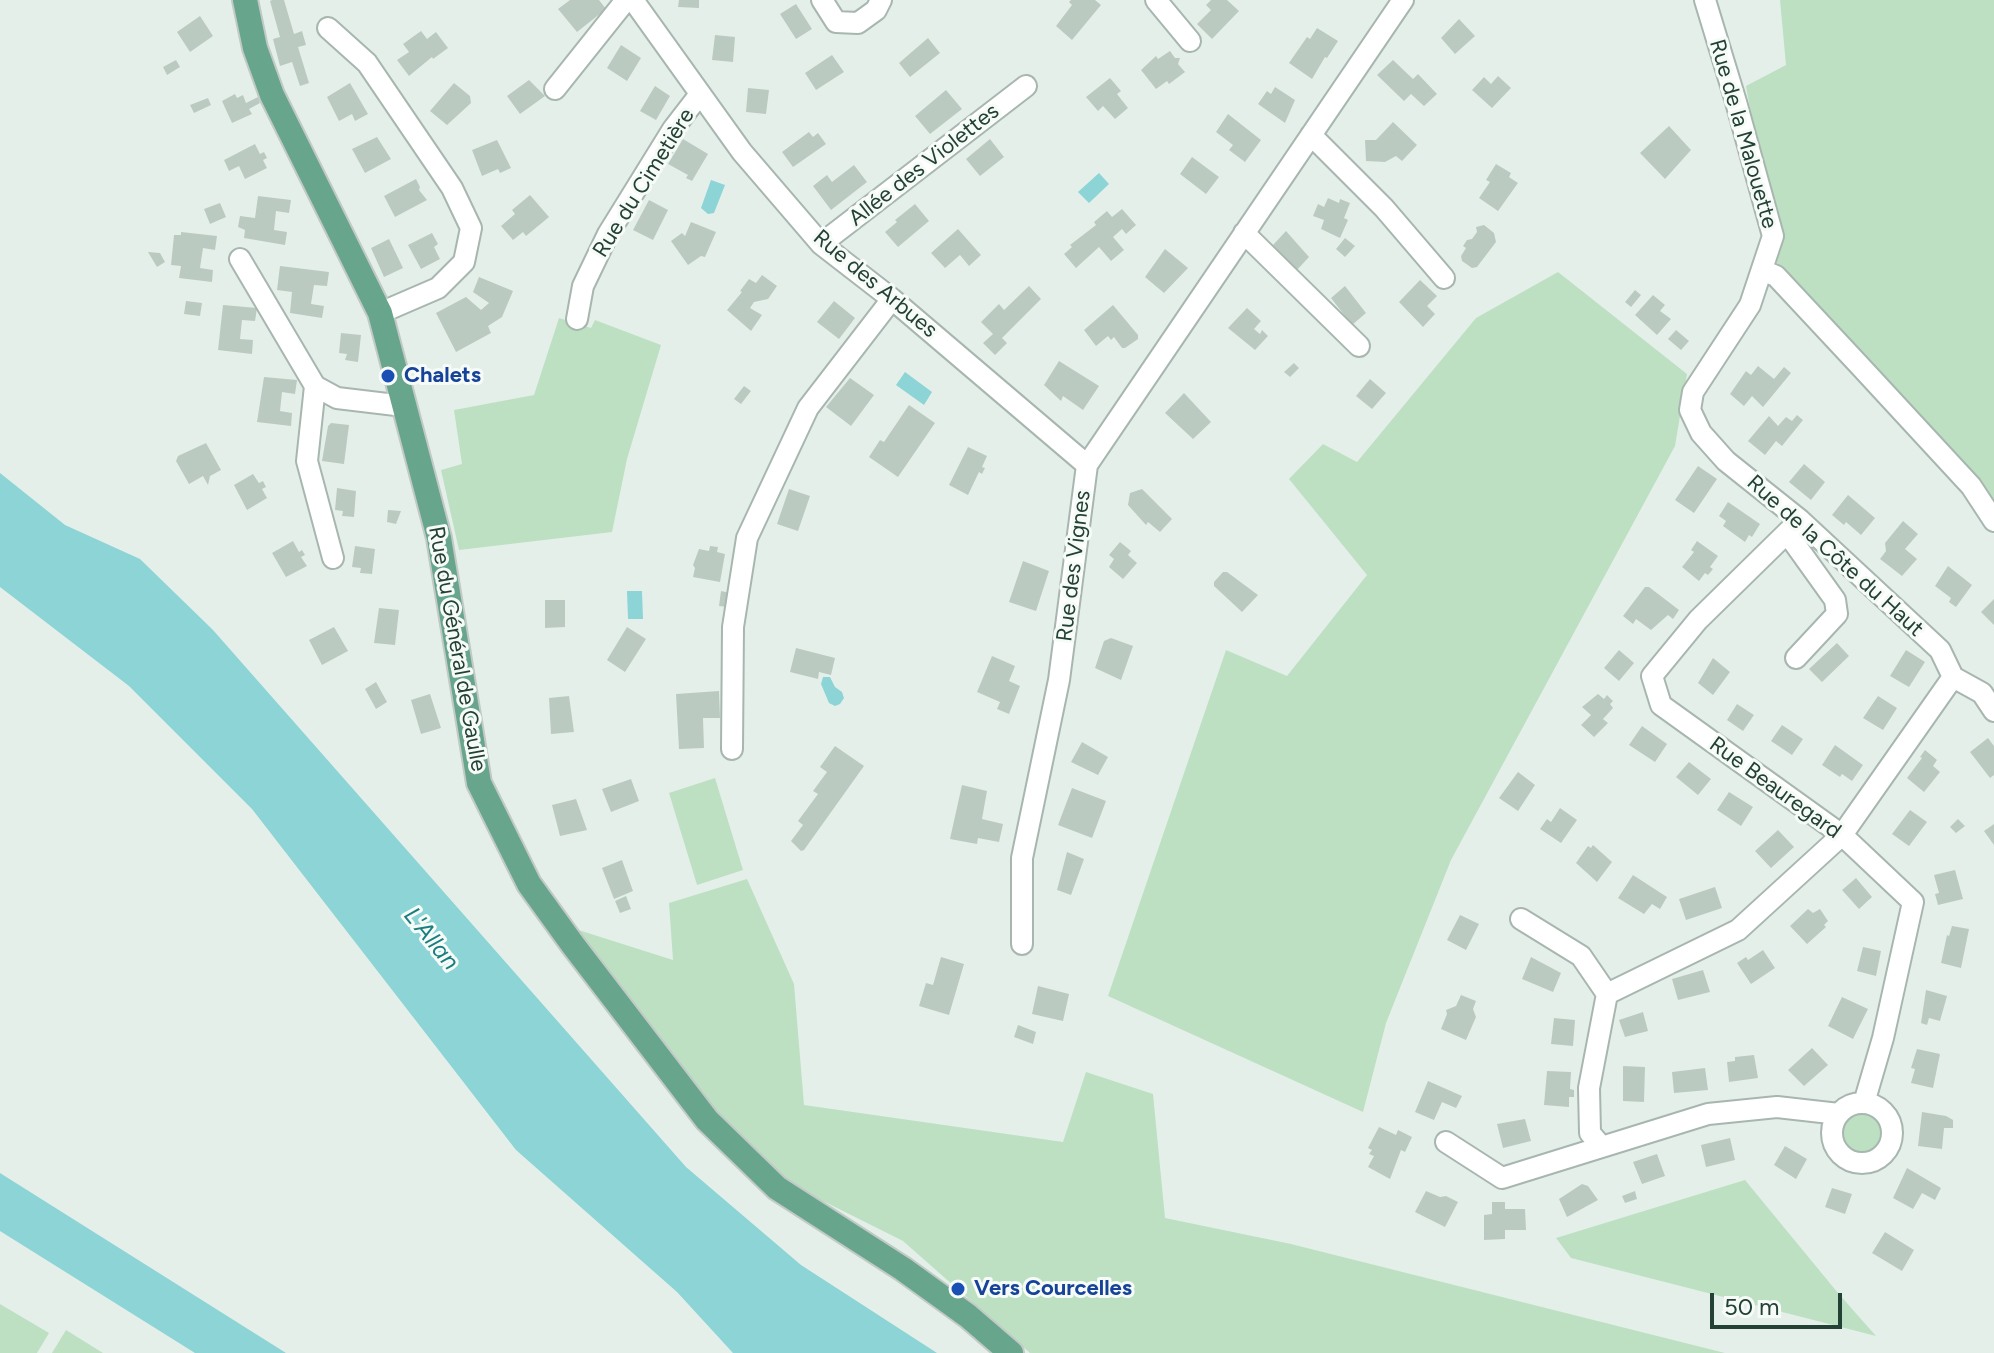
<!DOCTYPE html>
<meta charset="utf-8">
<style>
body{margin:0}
#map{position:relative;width:1994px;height:1353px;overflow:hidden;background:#e5efe9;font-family:Figtree,sans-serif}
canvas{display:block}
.scale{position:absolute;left:1710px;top:1293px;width:132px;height:36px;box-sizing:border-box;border:4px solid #234135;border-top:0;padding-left:10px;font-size:24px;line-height:28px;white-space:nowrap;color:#234135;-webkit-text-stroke:6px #f6fbf7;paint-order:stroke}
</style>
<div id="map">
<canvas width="1994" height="1353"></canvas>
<div class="scale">50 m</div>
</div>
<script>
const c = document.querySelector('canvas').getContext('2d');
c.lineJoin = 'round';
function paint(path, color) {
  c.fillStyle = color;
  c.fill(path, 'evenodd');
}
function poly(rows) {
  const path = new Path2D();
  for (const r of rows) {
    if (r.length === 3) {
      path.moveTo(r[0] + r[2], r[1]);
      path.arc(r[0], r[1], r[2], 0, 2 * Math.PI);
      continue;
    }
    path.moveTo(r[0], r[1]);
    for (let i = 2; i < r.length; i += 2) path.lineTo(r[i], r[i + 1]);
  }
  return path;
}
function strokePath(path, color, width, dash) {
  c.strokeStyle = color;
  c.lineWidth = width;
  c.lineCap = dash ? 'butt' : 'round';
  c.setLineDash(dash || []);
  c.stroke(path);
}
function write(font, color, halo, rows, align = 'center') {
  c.font = font + ' Figtree,sans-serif';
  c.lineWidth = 6;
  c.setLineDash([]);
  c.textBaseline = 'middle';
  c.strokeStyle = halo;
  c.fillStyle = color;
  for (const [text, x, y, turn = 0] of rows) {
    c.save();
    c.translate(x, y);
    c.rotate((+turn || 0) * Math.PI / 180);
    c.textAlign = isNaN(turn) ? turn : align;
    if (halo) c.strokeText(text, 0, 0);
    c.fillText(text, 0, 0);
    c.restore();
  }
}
paint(poly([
 [1780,0,1994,0,1994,525,1782,290,1746,86,1786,65],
 [1558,272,1687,374,1675,446,1451,860,1386,1023,1363,1112,1108,996,1226,650,1287,676,1367,575,1289,479,1323,444,1357,462,1476,318],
 [559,318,591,328,595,320,661,345,627,459,612,532,459,550,441,470,462,464,454,410,534,395],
 [715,778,743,870,697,885,669,793],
 [747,879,794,984,804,1105,1063,1142,1086,1072,1153,1094,1165,1218,1291,1244,1725,1353,1030,1353,903,1241,791,1185,722,1121,569,927,673,960,669,903],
 [1862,1133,23],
 [1745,1180,1838,1293,1876,1336,1571,1258,1556,1238],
 [0,1304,49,1333,37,1353,0,1353],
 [66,1330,103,1353,52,1353]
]), '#bde0c2');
paint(poly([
 [1099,173,1109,184,1089,203,1078,192],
 [711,180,725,185,714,213,708,214,701,208],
 [905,372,932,392,924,405,896,385],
 [0,473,65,525,140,559,213,630,686,1167,801,1265,937,1353,733,1353,677,1292,516,1150,252,809,129,686,0,587],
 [627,591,642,591,643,619,628,619],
 [823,677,830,677,835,687,842,692,844,698,840,704,835,706,829,703,821,684],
 [0,1173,286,1353,195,1353,0,1231]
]), '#8cd4d5');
paint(poly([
 [272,0,284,0,294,34,302,31,306,45,298,47,309,83,300,86,292,62,280,66,273,39,280,37,270,1],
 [570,0,599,0,606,9,577,32,558,9],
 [679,0,699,0,699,8,678,7],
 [1071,0,1095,0,1101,5,1072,40,1056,26,1072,5,1069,2],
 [1227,0,1239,11,1212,39,1197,24,1211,10,1206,5,1211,0],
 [796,4,812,29,796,39,780,14],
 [200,16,213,36,190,52,177,32],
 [1459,19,1475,36,1455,54,1441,38],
 [1317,28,1338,41,1327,58,1325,57,1312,79,1289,63,1307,37,1310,39],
 [421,31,427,39,436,32,448,48,433,59,432,57,409,76,397,60,409,52,403,44],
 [715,35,735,37,733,62,712,60],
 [928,38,940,53,910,77,899,63],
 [621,45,641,58,627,81,607,68],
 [1170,51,1175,58,1180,58,1178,64,1185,72,1169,84,1167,81,1156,89,1141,70,1156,56,1158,59],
 [832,55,844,72,816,90,805,73],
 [176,60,180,67,167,75,163,67],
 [1393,60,1413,79,1418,74,1437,94,1424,106,1411,94,1404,101,1377,75],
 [1498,76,1511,88,1492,108,1472,90,1484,77,1491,84],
 [1110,78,1121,91,1117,94,1128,108,1115,119,1103,106,1098,111,1086,97],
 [529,80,545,96,520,114,507,96],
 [350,83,368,114,355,121,352,114,339,121,327,97],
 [454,83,470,96,471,103,447,125,430,111],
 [655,86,670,96,656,120,640,111],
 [1275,87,1295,100,1285,123,1258,104,1267,91,1271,94],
 [748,88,769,90,766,114,746,112],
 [946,90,962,109,930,134,915,116],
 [235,94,237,98,243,95,246,103,258,97,260,103,249,109,252,114,232,123,222,101],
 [208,98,211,105,194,113,190,105],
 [1228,114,1261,140,1245,162,1229,150,1233,145,1216,132],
 [1393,122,1417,145,1402,161,1396,156,1385,162,1366,161,1365,140,1376,140],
 [1669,126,1691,150,1665,179,1640,153],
 [809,132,813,137,818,133,826,144,793,167,782,152],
 [377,137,391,159,365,173,352,149],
 [683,139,708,154,692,181,686,178,688,175,668,164],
 [990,139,1004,157,980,176,966,159],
 [497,140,511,168,500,173,498,169,482,176,472,150],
 [255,144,260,154,264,152,267,158,263,160,267,168,245,179,239,166,229,171,224,160],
 [1192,157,1219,177,1206,194,1180,174],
 [1496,164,1511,173,1509,177,1518,183,1498,211,1479,198,1490,182,1486,180],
 [854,165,867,182,831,210,813,186,827,175,832,182],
 [416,179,420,187,419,190,427,200,395,217,384,196],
 [530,195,549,217,526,236,523,232,513,240,501,226,515,214,512,210],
 [258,196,291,200,289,213,276,211,274,230,287,232,285,245,244,238,245,230,238,227,240,216,255,218],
 [1328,198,1339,203,1340,199,1350,203,1344,218,1348,220,1340,238,1321,229,1324,220,1313,216,1318,204,1324,207],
 [649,200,668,210,653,240,633,230],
 [220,203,226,217,210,224,204,209],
 [915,204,929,221,898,247,885,232,897,222,895,220],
 [1122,209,1136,225,1126,234,1122,229,1113,237,1124,250,1111,261,1099,247,1076,268,1064,254,1072,247,1070,245,1096,225,1094,222,1107,211,1112,217],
 [691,222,716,232,705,257,701,256,688,265,671,241,682,233,685,236],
 [1484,225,1494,233,1496,242,1477,267,1472,268,1462,261,1461,256,1466,248,1463,246,1467,240,1472,239,1477,232,1476,227],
 [958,229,981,255,969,266,960,255,945,268,931,253],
 [1286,231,1309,257,1296,271,1273,245],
 [181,232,217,236,215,250,203,248,200,268,213,270,212,282,179,278,181,266,171,265,174,235,181,235],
 [432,233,438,244,434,247,440,259,421,269,408,245],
 [1345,238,1355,246,1345,257,1336,249],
 [389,239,403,268,384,277,371,248],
 [1165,249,1188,268,1164,293,1145,277],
 [148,252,160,253,165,262,157,267],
 [280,266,329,272,327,286,314,285,311,304,324,306,322,318,290,313,292,292,277,290],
 [762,275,777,286,768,299,754,302,750,308,762,315,751,331,727,310,742,292,740,291,749,279,756,283],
 [479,277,513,291,502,317,488,326,491,333,456,352,436,313,466,297,481,310,489,303,473,292],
 [1420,280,1437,296,1427,306,1435,314,1423,327,1399,302],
 [1029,286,1041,299,1002,338,1007,343,995,355,983,343,993,334,981,322,999,304,1004,310],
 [1345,286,1366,313,1352,325,1331,298],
 [1635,290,1641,295,1631,307,1625,302],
 [1653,295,1665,305,1660,311,1671,319,1657,335,1635,315],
 [186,301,202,303,200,316,184,314],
 [834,301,855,318,839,339,817,322],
 [223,305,257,308,255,321,242,320,240,339,253,340,252,354,218,350],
 [1113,305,1138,335,1138,339,1125,348,1122,348,1114,337,1111,340,1108,336,1096,346,1084,330],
 [1247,308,1261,321,1254,329,1260,334,1262,330,1268,336,1255,350,1228,328],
 [1676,330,1689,341,1681,350,1668,339],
 [341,333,361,335,358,362,345,360,347,354,339,353],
 [1059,361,1099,386,1083,410,1063,396,1061,401,1044,385],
 [1294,363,1299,368,1290,377,1284,372],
 [1758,366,1774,379,1784,367,1791,373,1763,407,1752,396,1744,406,1730,394,1746,371,1751,375],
 [264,377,297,380,295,394,282,392,280,411,292,413,291,426,257,422],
 [850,378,874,395,851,426,826,407],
 [1370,379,1386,393,1372,409,1356,396],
 [744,386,751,391,741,404,734,399],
 [1184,393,1211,422,1193,439,1165,413],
 [909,405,935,423,898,477,869,457,880,440,884,442],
 [1797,415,1803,420,1782,446,1776,441,1765,455,1748,441,1769,416,1778,426,1786,417,1792,421],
 [331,423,349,425,344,464,322,461,328,426],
 [206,443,221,470,210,476,208,485,203,476,189,484,176,461,178,456],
 [968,447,987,456,982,467,985,468,982,474,979,472,968,495,949,485],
 [1804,464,1825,482,1811,500,1789,482],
 [1698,466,1717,479,1694,513,1675,500],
 [253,474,259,483,263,481,266,487,262,489,267,498,247,510,234,485],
 [337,488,356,491,354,517,342,516,343,511,335,510],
 [789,489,810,496,798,531,777,524],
 [1142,489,1172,519,1160,532,1148,522,1146,525,1128,505,1130,493],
 [1848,495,1875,518,1861,535,1846,522,1844,525,1832,515],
 [1728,502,1760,524,1752,537,1749,535,1745,542,1723,526,1726,521,1719,516],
 [388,510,401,511,396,524,387,522],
 [1903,521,1918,534,1905,549,1917,559,1902,576,1880,559,1886,551,1885,543],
 [293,541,299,552,302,550,305,555,301,557,307,566,286,577,272,553],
 [1697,541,1718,556,1710,567,1713,569,1708,575,1705,573,1699,581,1682,567,1694,552,1691,550],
 [1120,542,1131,551,1128,555,1137,563,1123,579,1109,567,1114,559,1109,555],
 [355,546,375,549,372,574,360,573,361,568,352,567],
 [710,546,718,547,717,552,725,554,720,582,693,577,695,568,693,565,699,549,709,551],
 [1023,561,1049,571,1036,611,1009,602],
 [1948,566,1972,585,1956,607,1949,602,1951,598,1935,586],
 [1223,572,1227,572,1258,595,1242,612,1214,586,1214,582],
 [1645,587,1649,587,1679,610,1673,619,1668,615,1651,630,1636,619,1633,624,1623,616],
 [721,591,730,593,727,607,719,606],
 [1994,599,1994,625,1981,612],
 [545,600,565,600,565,627,545,628],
 [379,608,399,610,395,645,374,643],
 [334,627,348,651,322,665,309,640],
 [627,627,646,639,625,672,607,660],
 [1111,638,1133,646,1121,680,1095,668,1104,641],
 [1837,643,1849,656,1822,682,1809,669],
 [796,648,835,658,831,675,819,672,818,679,790,672],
 [1619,650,1634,663,1619,681,1604,668],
 [1906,650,1925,662,1909,687,1890,676],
 [992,656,1015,666,1009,681,1020,686,1009,714,997,709,1000,702,977,692],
 [1713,658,1730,672,1713,695,1698,683],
 [376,682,387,702,376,709,365,689],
 [719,691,720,718,703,718,704,748,679,749,676,694],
 [430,694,441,728,421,734,411,700],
 [1598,694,1604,699,1607,695,1613,701,1610,704,1613,708,1603,719,1608,723,1594,737,1581,725,1591,715,1582,707],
 [569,696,574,732,551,734,549,698],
 [1878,696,1897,708,1883,730,1863,718],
 [1737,704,1754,715,1743,731,1727,720],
 [1782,725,1803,739,1792,755,1771,741],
 [1642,726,1667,744,1655,762,1629,745],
 [1988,738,1994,746,1994,775,1990,778,1970,752],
 [1082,742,1108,757,1098,775,1071,762],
 [1835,745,1863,765,1852,781,1842,774,1840,777,1822,765],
 [835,746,864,766,804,850,801,851,791,841,803,825,798,821,818,794,813,791,827,772,820,767],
 [1925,750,1937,760,1933,766,1940,772,1924,792,1907,778,1922,758,1920,757],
 [1689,762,1711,779,1698,795,1676,777],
 [1518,772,1535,785,1518,811,1499,798],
 [631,779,639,801,611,812,602,789],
 [962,785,987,791,982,819,1003,824,999,842,978,838,977,844,950,839],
 [1072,788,1106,801,1092,838,1058,825],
 [1729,792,1753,807,1741,826,1717,810],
 [576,799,587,830,560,836,552,805],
 [1560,808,1577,820,1561,843,1540,829,1547,819,1551,822],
 [1910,810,1927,822,1909,846,1892,834],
 [1958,819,1965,826,1956,833,1950,827],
 [1994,824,1994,845,1984,831],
 [1778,830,1794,847,1771,868,1755,851],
 [1593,845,1612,862,1597,882,1576,863,1588,846,1591,848],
 [1067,852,1084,859,1071,895,1057,890],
 [622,860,633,891,614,899,602,868],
 [1955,870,1963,899,1938,905,1935,894,1939,893,1934,875],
 [1633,875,1667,897,1660,909,1652,904,1644,914,1618,898],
 [1856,878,1872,897,1859,909,1842,890],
 [1715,887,1722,908,1686,920,1679,899],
 [626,896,631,909,620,913,615,901],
 [1808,909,1813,913,1820,909,1828,921,1824,925,1826,927,1807,944,1790,926],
 [1460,915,1479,924,1466,950,1447,940],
 [1952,926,1969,929,1961,968,1941,963,1947,935,1949,936],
 [1863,947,1881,951,1876,976,1857,971],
 [1763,950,1775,968,1751,984,1737,963,1746,957,1748,960],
 [941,957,964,964,949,1015,919,1006,926,983,933,985],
 [1531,957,1561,973,1553,992,1522,979],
 [1703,970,1710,992,1678,1000,1672,979],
 [1038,986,1069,994,1063,1021,1032,1014],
 [1926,990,1947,996,1940,1021,1929,1018,1927,1025,1921,1023],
 [1461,995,1476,1001,1473,1009,1476,1017,1466,1040,1441,1029,1447,1014,1446,1010,1456,1006],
 [1842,997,1868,1009,1853,1039,1828,1026],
 [1643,1012,1648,1031,1625,1037,1619,1020],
 [1554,1018,1575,1020,1573,1046,1551,1044],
 [1018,1025,1036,1032,1033,1044,1014,1037],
 [1812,1048,1828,1065,1804,1086,1788,1070],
 [1917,1049,1940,1054,1933,1088,1911,1083,1915,1069,1911,1068],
 [1754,1055,1758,1078,1729,1082,1727,1062,1735,1061,1735,1057],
 [1623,1066,1645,1067,1644,1102,1623,1101],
 [1705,1068,1708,1090,1674,1093,1672,1072],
 [1547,1071,1571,1072,1570,1089,1574,1090,1574,1097,1569,1097,1569,1107,1544,1105],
 [1428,1081,1462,1096,1456,1108,1442,1102,1434,1120,1415,1112],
 [1922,1112,1946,1116,1953,1120,1953,1128,1944,1128,1942,1149,1918,1146],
 [1525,1119,1531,1141,1503,1148,1497,1124],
 [1379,1127,1396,1135,1398,1130,1412,1137,1405,1152,1401,1150,1390,1179,1368,1167,1374,1156,1369,1154,1372,1150,1368,1148],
 [1730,1138,1735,1160,1706,1167,1701,1145],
 [1785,1146,1807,1159,1796,1179,1774,1165],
 [1657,1154,1665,1176,1642,1184,1633,1162],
 [1907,1168,1941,1188,1935,1200,1922,1193,1913,1209,1893,1198],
 [1582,1184,1588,1186,1598,1200,1567,1217,1559,1199],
 [1832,1188,1852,1194,1845,1214,1825,1207],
 [1426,1191,1440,1197,1446,1196,1458,1202,1445,1227,1415,1212],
 [1635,1191,1637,1199,1625,1203,1622,1196],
 [1492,1202,1505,1202,1505,1209,1525,1209,1526,1230,1505,1230,1505,1239,1484,1240,1484,1215,1492,1214],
 [1885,1232,1914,1250,1902,1271,1872,1253]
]), '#bacac1');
const minor = poly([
 [633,0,742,152,821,244,892,299,1087,465],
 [822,0,836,22,858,23,876,10,881,0],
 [1156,0,1190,41],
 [1705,0,1736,102,1773,236,1750,305,1693,392,1690,410,1701,433,1726,461,1800,520,1940,650,1953,677,1982,693,1994,711],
 [328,28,367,63,452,188,471,228,464,262,438,288,380,313],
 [555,89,626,0],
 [1311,135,1384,208,1444,278],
 [1244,233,1359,346],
 [821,244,1026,86],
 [240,259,315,386,337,398,404,406],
 [1762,270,1776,276,1861,367,1971,486,1994,521],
 [577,319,583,286,608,234,673,129,700,94],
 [315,386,307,461,333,558],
 [1800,520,1698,620,1652,676,1661,705,1842,835,1913,902,1883,1038,1864,1103],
 [1787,533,1835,600,1837,614,1796,658],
 [732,749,733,627,747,538,808,408,892,299],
 [1521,919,1581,956,1607,994],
 [1022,944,1022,858,1059,680,1087,465,1403,0],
 [1862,1133,30],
 [1446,1142,1502,1178,1708,1114,1777,1107,1839,1114],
 [1602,1147,1590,1133,1589,1088,1607,994,1738,930,1842,835,1953,677]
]);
const major = poly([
 [245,0,255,48,272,95,380,313,439,538,479,783,529,884,573,945,707,1120,777,1188,903,1269,968,1316,1011,1353]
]);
strokePath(minor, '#a7b7af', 24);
strokePath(major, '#c1cac6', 28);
strokePath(minor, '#fff', 20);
strokePath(major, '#68a58d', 24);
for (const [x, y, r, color] of [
 [388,376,8,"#1a4fb4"],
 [958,1289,8,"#1a4fb4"]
]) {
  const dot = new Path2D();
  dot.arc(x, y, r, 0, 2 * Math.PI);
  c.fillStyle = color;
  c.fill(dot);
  strokePath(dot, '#f6fbf7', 3);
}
write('22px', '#234135', '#f6fbf7', [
 ["Rue de la Malouette",1743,134,74],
 ["Allée des Violettes",924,165,-38],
 ["Rue du Cimetière",644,183,-58],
 ["Rue des Arbues",875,284,40],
 ["Rue de la Côte du Haut",1835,556,42],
 ["Rue des Vignes",1074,566,-83],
 ["Rue du Général de Gaulle",457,649,80],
 ["Rue Beauregard",1775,788,36]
]);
write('bold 22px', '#164399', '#f6fbf7', [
 ["Chalets",404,376],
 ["Vers Courcelles",974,1289]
], 'left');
write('italic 24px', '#1a7e80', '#f6fbf7', [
 ["L'Allan",431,939,51]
]);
</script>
